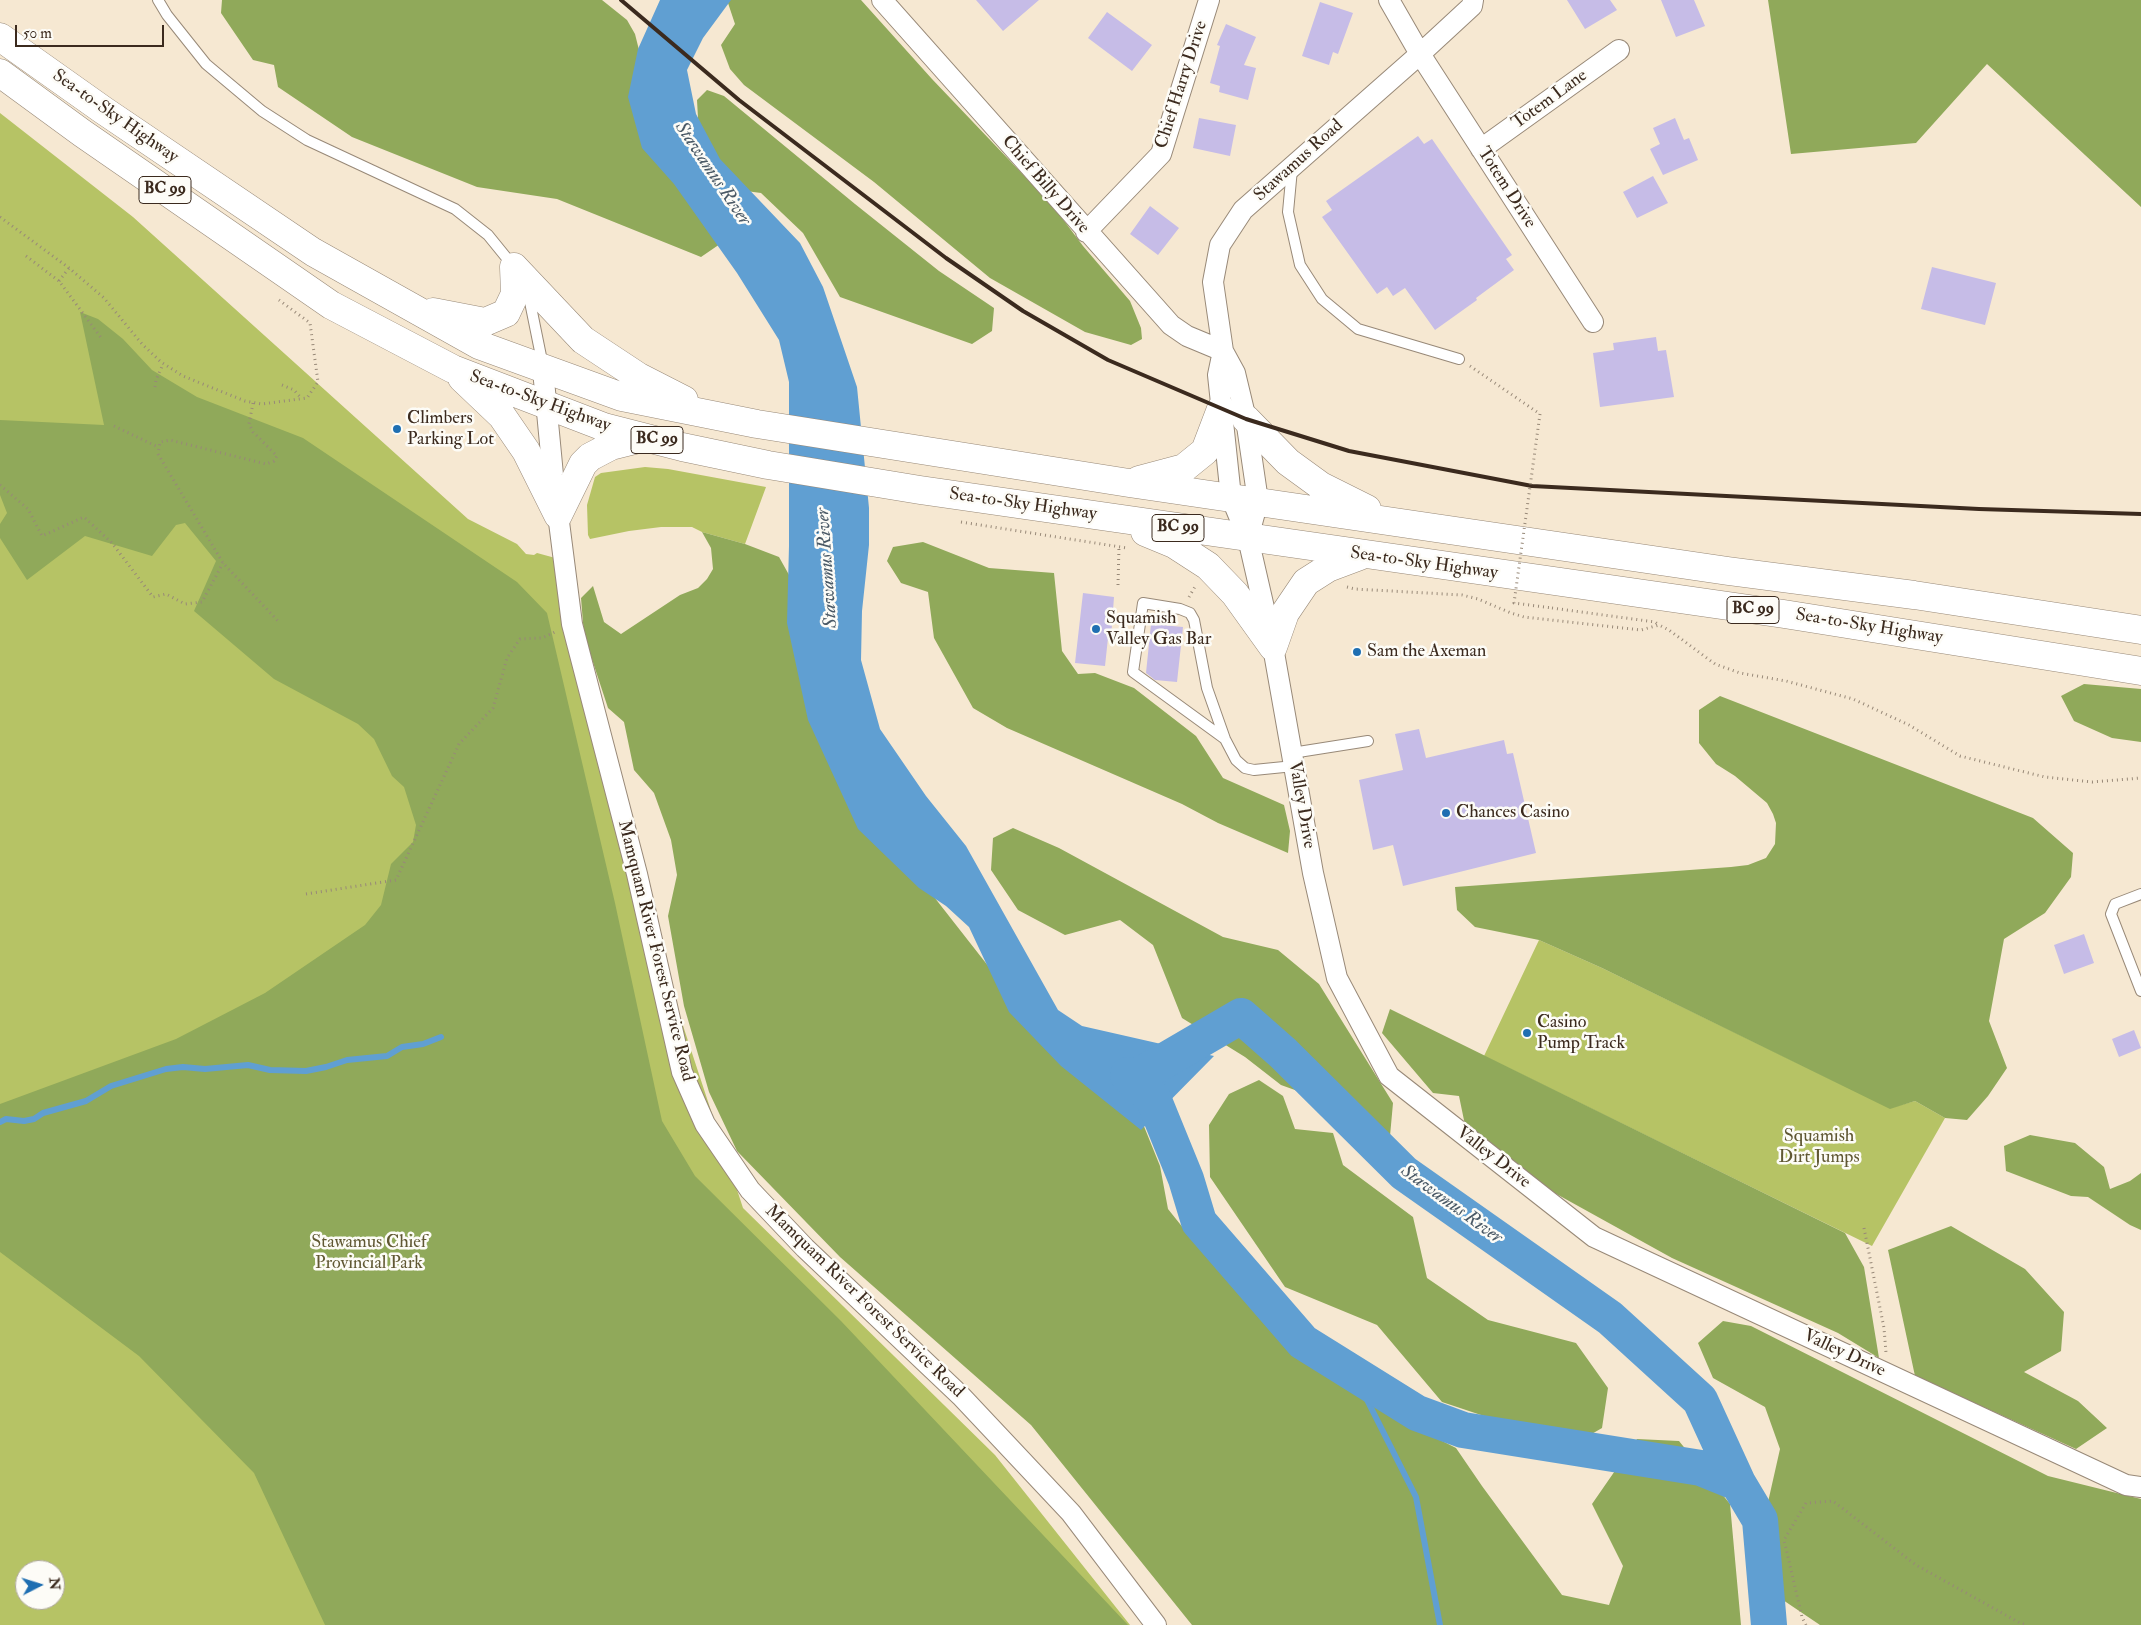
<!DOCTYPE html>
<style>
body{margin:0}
#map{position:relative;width:2141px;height:1625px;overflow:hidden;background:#f6e8d2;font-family:"IM FELL Double Pica",serif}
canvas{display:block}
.north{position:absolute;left:15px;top:1560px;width:50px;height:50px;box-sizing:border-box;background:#fdfcf7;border:1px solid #afa8a0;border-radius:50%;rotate:85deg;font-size:14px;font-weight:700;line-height:20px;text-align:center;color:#3b2a1e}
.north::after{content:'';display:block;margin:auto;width:18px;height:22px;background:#1f6fb2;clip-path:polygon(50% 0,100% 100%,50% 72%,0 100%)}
.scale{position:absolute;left:15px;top:25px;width:149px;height:22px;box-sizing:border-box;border:2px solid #3b2a1e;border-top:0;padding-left:6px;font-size:15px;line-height:18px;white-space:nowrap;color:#3b2a1e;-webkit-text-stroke:4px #fdfcf7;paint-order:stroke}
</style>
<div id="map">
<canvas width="2141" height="1625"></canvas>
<div class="north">N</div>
<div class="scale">50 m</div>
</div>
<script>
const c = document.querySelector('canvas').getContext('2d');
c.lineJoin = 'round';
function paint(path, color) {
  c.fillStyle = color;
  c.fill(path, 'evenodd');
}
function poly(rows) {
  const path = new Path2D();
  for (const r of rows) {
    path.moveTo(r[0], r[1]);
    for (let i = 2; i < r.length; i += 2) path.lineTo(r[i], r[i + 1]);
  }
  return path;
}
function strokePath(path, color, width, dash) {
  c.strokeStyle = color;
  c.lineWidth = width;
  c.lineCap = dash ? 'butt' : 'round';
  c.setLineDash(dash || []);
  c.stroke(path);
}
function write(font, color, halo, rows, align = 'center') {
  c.font = font + ' "IM FELL Double Pica",serif';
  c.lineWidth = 5;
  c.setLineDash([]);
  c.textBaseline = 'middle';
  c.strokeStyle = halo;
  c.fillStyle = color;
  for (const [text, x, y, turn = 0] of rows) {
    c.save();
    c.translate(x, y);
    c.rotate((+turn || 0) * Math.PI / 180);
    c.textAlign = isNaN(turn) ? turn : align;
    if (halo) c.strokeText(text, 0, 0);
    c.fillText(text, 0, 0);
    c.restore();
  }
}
paint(poly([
 [0,113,133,217,468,519,517,544,526,554,534,555,537,553,559,559,667,977,743,1208,995,1455,1130,1625,0,1625],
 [25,1570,55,1570,55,1600,25,1600],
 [645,467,668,469,766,487,745,544,702,532,692,527,661,527,629,531,590,539,588,535,587,505,595,477,601,473],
 [1539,940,1602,968,1890,1108,1915,1101,1945,1118,1872,1246,1484,1056]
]), '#b6c365');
paint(poly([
 [222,0,602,0,627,20,635,34,643,66,720,244,701,257,557,199,477,187,352,137,278,87,274,65,253,60,221,13],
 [727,0,861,0,932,79,1053,206,1083,246,1130,301,1141,328,1142,339,1131,345,1085,332,990,278,874,182,744,85,730,69,721,45,735,24],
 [1768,0,2141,0,2141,207,1987,64,1916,143,1791,154],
 [707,90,724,96,855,204,939,271,994,308,992,331,972,344,840,297,803,233,761,193,731,189,699,136,697,100],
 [80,312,98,319,123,339,152,370,197,397,303,438,517,582,547,613,615,903,662,1121,695,1176,841,1321,1128,1625,325,1625,254,1473,139,1356,0,1252,0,1104,176,1039,265,993,365,925,381,905,391,864,413,842,416,825,404,787,392,776,374,739,358,724,274,679,194,611,216,561,185,523,176,525,152,556,85,536,27,580,0,538,0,524,7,513,0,495,0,420,104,425],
 [702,532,745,544,779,557,793,582,920,879,1032,1022,1139,1114,1160,1166,1168,1209,1204,1254,1401,1420,1456,1448,1482,1486,1562,1595,1609,1605,1623,1566,1592,1504,1637,1439,1679,1441,1730,1504,1741,1625,1192,1625,1031,1425,840,1257,737,1151,709,1092,684,1006,668,916,677,875,671,840,654,793,634,770,624,722,608,708,584,635,581,598,593,586,604,622,621,634,680,595,698,588,707,579,713,569,711,548],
 [923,542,989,568,1054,573,1062,651,1078,674,1095,673,1134,688,1196,736,1223,778,1284,805,1290,831,1288,853,1218,823,1182,804,1007,728,973,708,934,638,928,592,901,583,887,561,893,547],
 [2084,684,2141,689,2141,742,2112,738,2074,721,2061,696],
 [1720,696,2033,818,2073,853,2071,877,2045,913,2004,939,1989,1021,2007,1068,1988,1096,1967,1120,1945,1118,1915,1101,1890,1109,1602,968,1539,940,1475,927,1457,910,1455,887,1731,867,1748,865,1766,858,1775,844,1776,823,1773,814,1767,803,1735,776,1716,764,1699,743,1699,710],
 [1013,828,1059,848,1223,937,1278,950,1319,984,1393,1103,1390,1136,1362,1131,1331,1103,1281,1085,1245,1057,1182,1018,1153,945,1120,920,1065,935,1018,910,991,870,993,838],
 [1390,1009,1845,1233,1864,1267,1879,1358,1838,1333,1672,1258,1551,1191,1465,1125,1459,1096,1433,1093,1382,1033],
 [1259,1080,1283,1096,1295,1129,1333,1133,1343,1165,1413,1217,1427,1278,1488,1320,1576,1343,1608,1388,1602,1428,1557,1454,1512,1451,1490,1418,1442,1402,1377,1325,1285,1287,1210,1177,1209,1125,1229,1094],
 [2030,1135,2075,1143,2104,1167,2110,1189,2130,1181,2141,1173,2141,1230,2130,1225,2088,1197,2071,1196,2006,1171,2004,1146],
 [1951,1226,2025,1269,2064,1312,2061,1351,2024,1372,2078,1401,2107,1428,2076,1449,1915,1376,1888,1250],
 [1723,1321,1751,1326,2048,1476,2141,1499,2141,1625,1820,1625,1780,1598,1766,1511,1780,1449,1765,1407,1713,1378,1698,1343]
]), '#90a95a');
paint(poly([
 [660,0,731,0,703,38,687,70,696,114,720,159,800,243,823,287,857,387,869,508,869,545,862,611,861,660,880,729,926,796,966,846,1058,1010,1082,1026,1214,1056,1141,1130,1061,1066,1009,1012,969,927,946,906,919,888,858,829,808,720,787,623,789,546,789,382,779,340,737,273,674,184,642,148,628,97,638,49]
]), '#609fd2');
strokePath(poly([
 [0,1122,6,1119,24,1121,34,1119,43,1113,86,1101,111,1086,166,1069,183,1067,205,1069,248,1065,270,1070,306,1071,326,1067,347,1060,387,1056,402,1047,423,1044,441,1037],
 [1354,1374,1416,1497,1440,1625]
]), '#609fd2', 6);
strokePath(poly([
 [1128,1075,1153,1098,1186,1179,1199,1222,1303,1342,1417,1413,1463,1430,1701,1468,1738,1483,1760,1520,1769,1625],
 [1140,1075,1241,1016,1283,1053,1404,1173,1610,1318,1700,1400,1738,1483]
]), '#609fd2', 36);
paint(poly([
 [976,0,1039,0,1003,31],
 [1567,0,1610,0,1617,10,1585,29],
 [1661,0,1694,0,1705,26,1676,37],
 [1320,2,1353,13,1338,54,1333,52,1329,65,1302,56],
 [1107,12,1152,45,1132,71,1088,38],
 [1226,24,1256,37,1244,65,1256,68,1248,100,1219,92,1220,86,1210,83,1220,46,1217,45],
 [1199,118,1236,125,1230,156,1193,148],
 [1675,118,1684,140,1689,138,1698,160,1663,175,1650,149,1660,144,1653,128],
 [1418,136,1424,144,1432,139,1512,255,1506,259,1514,270,1476,298,1477,300,1435,330,1405,288,1393,296,1387,287,1377,294,1322,217,1332,210,1326,201],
 [1653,176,1668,203,1637,218,1623,192],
 [1150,206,1179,228,1158,255,1130,234],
 [1932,267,1996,283,1985,325,1921,309],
 [1656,337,1658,351,1666,350,1674,397,1600,407,1593,353,1614,350,1613,343],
 [1083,593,1114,597,1111,638,1108,638,1105,666,1075,663],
 [1151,624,1183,627,1177,682,1155,680,1146,673],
 [1419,729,1426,758,1504,740,1507,754,1513,753,1536,853,1403,886,1393,845,1373,850,1359,780,1403,770,1395,734],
 [2084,934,2094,963,2064,974,2054,945],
 [2134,1030,2141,1048,2119,1057,2112,1039]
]), '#c6bce7');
const service = poly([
 [158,0,167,15,206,64,262,111,307,140,455,209,488,235,514,267],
 [1292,169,1288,212,1300,265,1322,299,1358,329,1459,359],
 [528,292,543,366],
 [1225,739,1133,672,1143,603,1180,609,1190,613,1194,620,1207,688,1225,739,1236,760,1245,768,1254,770,1294,766],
 [1292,753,1368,741],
 [2141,894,2115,904,2111,914,2141,991]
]);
const minor = poly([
 [882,0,1171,325,1187,336,1223,351],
 [1389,0,1420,54,1243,210,1220,245,1213,282,1223,351,1235,373,1246,419,1258,501,1248,538,1273,647,1313,873,1337,978,1389,1076,1594,1237,2126,1485,2141,1487],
 [1473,0,1472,6,1420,54,1593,322],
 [1481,149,1619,50],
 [1086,232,1161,154,1209,0],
 [1223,351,1218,375,1231,497,1248,538],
 [543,370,553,475,572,624,637,874,682,1072,705,1124,750,1190,805,1248,961,1396,1071,1513,1156,1625]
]);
const trunk = poly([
 [0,37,103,110,313,252,479,345,622,397,757,424,1129,483,1728,571,1914,595,2141,630],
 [0,73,82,133,331,305,453,369,604,427,682,447,768,465,920,490,1784,614,2141,671],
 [514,267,583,340,639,377,684,400],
 [433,312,485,322,506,313,515,294,514,267],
 [462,378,502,416,526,451,558,515],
 [1246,419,1288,462,1321,486,1367,509],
 [1139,480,1184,468,1205,451,1221,409],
 [558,515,583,464,590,457,611,446,643,438],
 [1145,532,1174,544,1208,566,1235,594,1273,647],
 [1273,647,1285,613,1306,582,1328,568,1360,556]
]);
strokePath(service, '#988978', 12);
strokePath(minor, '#988978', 22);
strokePath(trunk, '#988978', 29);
strokePath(poly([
 [0,217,69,268,104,298,142,344,161,362,183,376,245,401,262,404,307,398,318,382,310,323,279,300],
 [26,256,59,281,102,339],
 [59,281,69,268],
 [1470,366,1540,414],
 [282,385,294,390,301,398],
 [155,387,156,380,163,364],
 [253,403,249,424,253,432,277,456,274,461,266,464,170,440,160,442,158,454,223,563,279,622],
 [114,426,158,447],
 [0,485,28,509,42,536,84,517,112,543,153,597,166,594,185,604,202,602,223,563],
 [961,522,1127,548],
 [1118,585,1119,546],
 [1347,587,1355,589,1462,595,1478,599,1511,613,1524,617,1641,630,1659,625,1669,630,1715,664,1740,673,1786,681,1853,699,1909,725,1960,756,2045,777,2092,782,2141,778],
 [1189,597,1196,585],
 [1552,608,1655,622,1659,625],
 [306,894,396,880,459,744,493,708,507,658,520,639,542,638,555,632],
 [1864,1228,1884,1328,1886,1353],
 [1806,1625,1802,1617,1784,1540,1806,1503,1833,1501,1916,1565,2020,1623,2027,1625]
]), '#988978', 3, [1, 4]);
strokePath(service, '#fff', 10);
strokePath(minor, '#fff', 20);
strokePath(trunk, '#fff', 28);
strokePath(poly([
 [621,0,739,100,946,258,1023,311,1108,360,1246,419,1349,451,1532,486,1979,509,2141,514]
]), '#3b2a1e', 4);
strokePath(poly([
 [1540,414,1514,603,1552,608]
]), '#988978', 3, [1, 4]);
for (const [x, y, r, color] of [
 [397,429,5,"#1f6fb2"],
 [1096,629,5,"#1f6fb2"],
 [1357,652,5,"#1f6fb2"],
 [1446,813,5,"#1f6fb2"],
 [1527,1033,5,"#1f6fb2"]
]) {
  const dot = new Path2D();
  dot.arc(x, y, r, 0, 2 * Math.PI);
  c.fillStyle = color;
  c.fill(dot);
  strokePath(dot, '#fdfcf7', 2);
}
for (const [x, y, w] of [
 [165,190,52],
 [657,440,52],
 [1178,528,52],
 [1753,610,52]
]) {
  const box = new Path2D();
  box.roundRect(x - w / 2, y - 13.5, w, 27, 4);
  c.fillStyle = '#fdfcf7';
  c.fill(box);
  strokePath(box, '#3b2a1e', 1);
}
write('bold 16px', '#3b2a1e', null, [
 ["BC 99",165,190],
 ["BC 99",657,440],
 ["BC 99",1178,528],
 ["BC 99",1753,610]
]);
write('18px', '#3b2a1e', '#fdfcf7', [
 ["Chief Harry Drive",1182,85,-72],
 ["Totem Lane",1550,100,-36],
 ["Sea-to-Sky Highway",115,117,35],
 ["Stawamus Road",1299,161,-42],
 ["Chief Billy Drive",1045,185,49],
 ["Totem Drive",1506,188,57],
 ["Sea-to-Sky Highway",540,402,20],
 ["Sea-to-Sky Highway",1023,505,8],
 ["Sea-to-Sky Highway",1424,564,8],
 ["Sea-to-Sky Highway",1869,627,9],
 ["Valley Drive",1301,805,80],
 ["Mamquam River Forest Service Road",655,951,76],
 ["Valley Drive",1493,1158,38],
 ["Mamquam River Forest Service Road",864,1302,44],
 ["Valley Drive",1844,1354,25]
]);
write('18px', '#3b2a1e', '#fdfcf7', [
 ["Climbers",407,419],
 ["Parking Lot",407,440],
 ["Squamish",1106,619],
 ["Valley Gas Bar",1106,640],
 ["Sam the Axeman",1367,652],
 ["Chances Casino",1456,813],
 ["Casino",1537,1023],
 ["Pump Track",1537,1044]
], 'left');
write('18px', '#605833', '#fdfcf7', [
 ["Squamish",1819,1137],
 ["Dirt Jumps",1819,1158],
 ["Stawamus Chief",369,1243],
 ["Provincial Park",369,1264]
]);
write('italic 19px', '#4a5966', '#fdfcf7', [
 ["Stawamus River",712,174,56],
 ["Stawamus River",828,568,-94],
 ["Stawamus River",1451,1205,36]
]);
</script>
